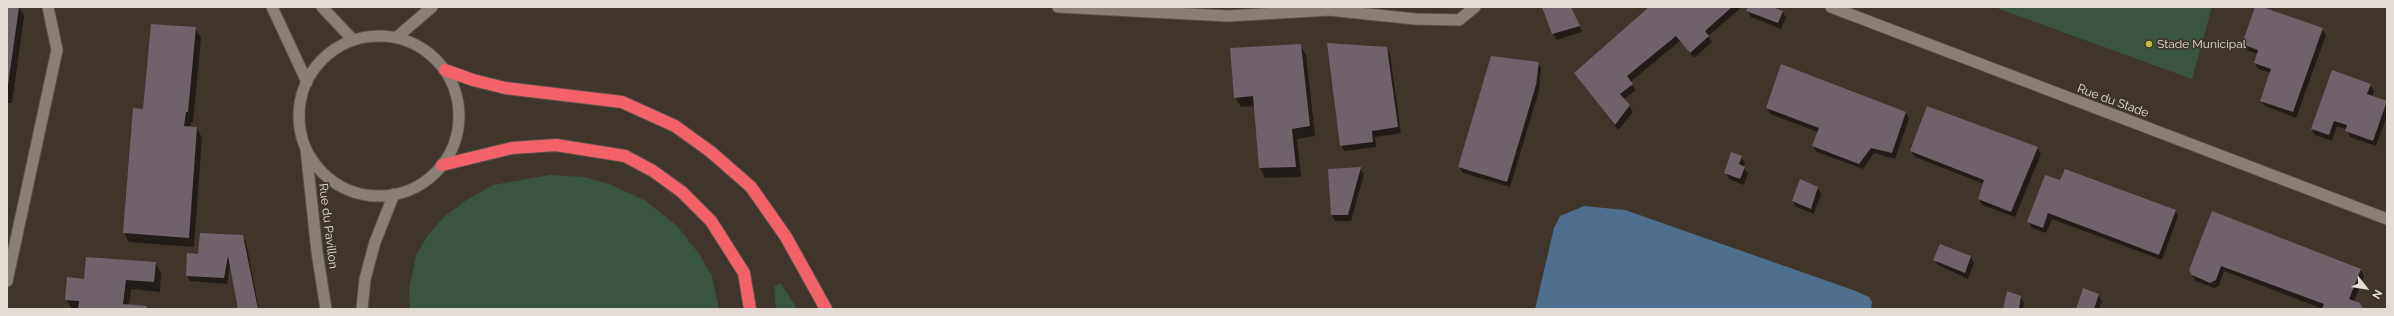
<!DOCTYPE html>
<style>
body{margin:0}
#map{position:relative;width:2394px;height:316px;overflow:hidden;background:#3f352b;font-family:Raleway,sans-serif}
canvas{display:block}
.frame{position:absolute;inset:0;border:8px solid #e3ddd6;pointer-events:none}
.north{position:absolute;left:2346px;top:268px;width:40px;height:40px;-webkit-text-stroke:3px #3f352b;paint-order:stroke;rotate:120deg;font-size:11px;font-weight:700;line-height:16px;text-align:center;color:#e3ddd6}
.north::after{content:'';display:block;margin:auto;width:14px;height:18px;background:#e3ddd6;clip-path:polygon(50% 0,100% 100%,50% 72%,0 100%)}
</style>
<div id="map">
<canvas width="2394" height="316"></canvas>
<div class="frame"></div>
<div class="north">N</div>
</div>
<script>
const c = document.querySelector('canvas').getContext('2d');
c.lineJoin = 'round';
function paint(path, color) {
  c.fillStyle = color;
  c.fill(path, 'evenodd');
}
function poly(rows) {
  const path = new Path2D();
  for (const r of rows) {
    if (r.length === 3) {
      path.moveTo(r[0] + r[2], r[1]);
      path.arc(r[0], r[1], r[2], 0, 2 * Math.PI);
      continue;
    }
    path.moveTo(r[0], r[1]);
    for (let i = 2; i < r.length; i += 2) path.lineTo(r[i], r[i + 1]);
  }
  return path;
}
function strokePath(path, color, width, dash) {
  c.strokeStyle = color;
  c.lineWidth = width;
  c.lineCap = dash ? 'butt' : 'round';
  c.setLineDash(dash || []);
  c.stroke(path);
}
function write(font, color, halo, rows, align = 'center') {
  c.font = font + ' Raleway,sans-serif';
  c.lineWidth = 3.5;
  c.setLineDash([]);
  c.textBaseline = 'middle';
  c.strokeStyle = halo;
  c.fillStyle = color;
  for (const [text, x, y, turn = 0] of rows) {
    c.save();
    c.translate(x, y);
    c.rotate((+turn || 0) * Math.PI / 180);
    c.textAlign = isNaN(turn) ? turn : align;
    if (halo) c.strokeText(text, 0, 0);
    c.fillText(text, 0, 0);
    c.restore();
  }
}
paint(poly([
 [1994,7,2212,7,2192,79],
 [550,175,584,177,609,184,646,201,677,226,700,255,712,276,719,309,410,309,409,290,416,255,428,235,445,216,465,201,493,185],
 [781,283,797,309,776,309,774,286]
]), '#395440');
paint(poly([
 [1584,206,1625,210,1853,290,1869,297,1872,302,1871,309,1535,309,1554,228,1560,216]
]), '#4f6f8f');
paint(poly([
 [7,7,19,7,24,16,12,103,7,103],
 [1543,7,1571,7,1582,32,1556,40],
 [1651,7,1742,7,1708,36,1712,42,1694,58,1680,41,1630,82,1636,90,1624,99,1633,112,1618,130,1575,74],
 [1749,7,1769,7,1783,12,1786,18,1781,29,1751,17,1747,11],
 [2256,7,2322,29,2326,35,2296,118,2265,106,2261,101,2271,73,2258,69,2255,63,2258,54,2246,50,2243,44],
 [195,28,201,38,193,122,191,122,190,128,197,128,202,138,194,247,129,242,124,233,144,110],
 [1300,45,1306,55,1315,136,1297,139,1301,177,1265,178,1260,168,1255,106,1241,107,1235,97],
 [1386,48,1390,54,1401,133,1375,137,1376,147,1344,151,1341,145],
 [1538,62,1541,68,1539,91,1510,187,1463,173,1459,167],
 [2370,85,2374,91,2372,97,2387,103,2387,116,2376,146,2350,137,2347,130,2337,126,2332,141,2315,135,2312,129],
 [1767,108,1906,113,1909,119,1895,159,1874,153,1863,169,1817,152,1813,146,1818,132,1770,114],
 [2037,148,2041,154,2015,217,1982,205,1979,199,1984,184,1915,157,1911,151],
 [1741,157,1745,163,1743,167,1748,173,1744,185,1729,179,1726,173],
 [1360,169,1364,174,1351,221,1335,221,1332,215],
 [2061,181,2175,210,2178,216,2162,260,2052,219,2046,233,2032,228,2029,222],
 [1818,188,1821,194,1814,214,1796,207,1793,201],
 [2212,212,2361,270,2364,276,2354,301,2362,309,2323,309,2224,271,2219,286,2214,288,2196,281,2192,275],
 [242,236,246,242,259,309,239,309,230,265,227,284,190,281,187,275],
 [1971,257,1974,263,1968,279,1938,265,1934,259],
 [155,263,161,273,160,292,131,289,129,306,148,309,72,309,66,299,85,280],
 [2098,295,2102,301,2099,309,2077,309],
 [2021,297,2024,303,2023,309,2004,309]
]), '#0007');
paint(poly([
 [7,7,19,7,8,85,7,85],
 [1542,7,1571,7,1580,26,1552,34],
 [1649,7,1732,7,1705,31,1709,36,1690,53,1676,36,1627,76,1633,84,1620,94,1630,105,1615,125,1574,73],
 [1748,7,1772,7,1783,11,1778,23,1746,11],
 [2255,7,2262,7,2323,28,2293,112,2260,101,2271,69,2254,63,2258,50,2242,44],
 [151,24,196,27,188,112,186,112,184,126,197,127,189,238,123,233,133,108,143,109],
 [1327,43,1387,47,1398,127,1372,131,1373,142,1340,146],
 [1301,44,1310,126,1292,129,1296,167,1259,168,1253,96,1234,98,1230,48],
 [1491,56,1539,62,1536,85,1507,182,1458,167],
 [1781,64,1906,112,1892,153,1871,148,1859,164,1812,146,1819,128,1766,108],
 [2332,70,2371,84,2367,94,2387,101,2373,141,2345,131,2347,125,2334,121,2329,135,2311,129],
 [1927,106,2038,147,2011,212,1978,199,1984,180,1910,151],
 [1731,152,1742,156,1739,164,1745,167,1740,179,1724,173],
 [1361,167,1348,215,1331,215,1328,169],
 [2065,169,2176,210,2159,255,2048,213,2043,228,2027,222,2045,175,2060,180],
 [1800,179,1818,187,1811,209,1792,201],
 [2212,211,2361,269,2349,299,2360,303,2363,309,2322,309,2324,304,2221,266,2216,280,2210,283,2192,275,2189,270],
 [200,233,243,235,258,309,238,309,228,256,224,278,186,276,187,253,198,254],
 [1940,244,1971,256,1965,273,1933,260],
 [86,257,156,262,154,282,126,280,123,304,147,306,147,309,78,309,79,301,65,300,67,277,84,279],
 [2083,288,2099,294,2094,309,2076,309],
 [2007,291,2021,296,2019,309,2003,309]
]), '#6f626b');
const minor = poly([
 [1058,7,1228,16,1329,10,1415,19,1459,20,1475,7],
 [1831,7,2387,219],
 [397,37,432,7],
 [7,281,57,50,48,7]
]);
const tertiary = poly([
 [272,7,307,82],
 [322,7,353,40],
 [379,116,80],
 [306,149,317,252,326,309],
 [362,309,365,279,375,242,394,194]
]);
const motorway = poly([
 [445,70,473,80,505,88,622,102,675,126,711,152,751,187,786,237,826,309],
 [442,165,512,148,556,145,625,156,653,171,682,192,711,221,744,273,750,309]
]);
strokePath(minor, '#5a524a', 13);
strokePath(tertiary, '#5a524a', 13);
strokePath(motorway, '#5a524a', 14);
strokePath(minor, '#8a7f74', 11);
strokePath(tertiary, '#8a7f74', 11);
strokePath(motorway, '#f36268', 12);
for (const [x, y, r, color] of [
 [2149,44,4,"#c0be40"]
]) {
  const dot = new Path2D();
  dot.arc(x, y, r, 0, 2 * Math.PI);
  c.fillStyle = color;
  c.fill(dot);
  strokePath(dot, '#3f352b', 1.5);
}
write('12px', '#e3ddd6', '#3f352b', [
 ["Stade Municipal",2157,44]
], 'left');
write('12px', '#e3ddd6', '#3f352b', [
 ["Rue du Stade",2113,101,20],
 ["Rue du Pavillon",328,226,83]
]);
</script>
